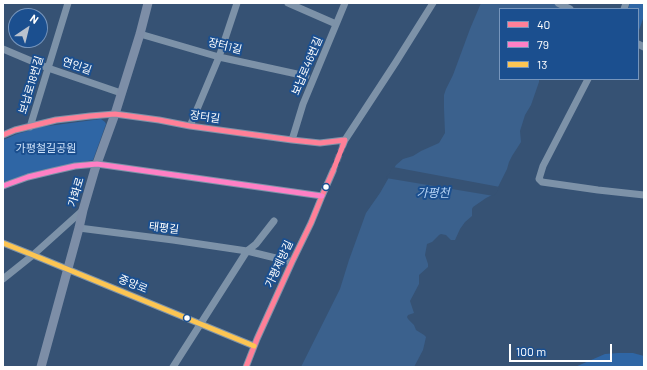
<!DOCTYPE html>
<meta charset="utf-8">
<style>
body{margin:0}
#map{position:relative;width:647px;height:370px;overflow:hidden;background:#365274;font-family:Barlow,sans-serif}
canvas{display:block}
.frame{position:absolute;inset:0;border:4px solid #fff;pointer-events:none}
.legend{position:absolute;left:499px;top:8px;width:140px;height:72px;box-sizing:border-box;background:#1b4f8f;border:1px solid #7695bc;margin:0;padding:5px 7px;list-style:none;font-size:12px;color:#fff}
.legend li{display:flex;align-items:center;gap:8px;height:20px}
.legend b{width:20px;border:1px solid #7695bc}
.north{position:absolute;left:8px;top:8px;width:40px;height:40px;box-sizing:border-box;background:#1b4f8f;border:1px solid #7695bc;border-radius:50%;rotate:35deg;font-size:11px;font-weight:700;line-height:16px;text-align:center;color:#fff}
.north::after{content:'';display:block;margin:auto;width:14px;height:18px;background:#b9c2ce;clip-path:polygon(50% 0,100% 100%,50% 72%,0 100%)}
.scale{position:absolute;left:509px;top:344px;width:103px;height:18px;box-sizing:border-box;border:2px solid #fff;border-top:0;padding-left:5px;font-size:12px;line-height:14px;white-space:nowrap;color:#fff;-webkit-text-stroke:3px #1b4f8f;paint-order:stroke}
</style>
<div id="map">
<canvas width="647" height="370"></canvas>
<div class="frame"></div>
<ul class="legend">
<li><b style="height:5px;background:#ff8098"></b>40</li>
<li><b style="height:5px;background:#ff80c5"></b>79</li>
<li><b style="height:5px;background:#fcc553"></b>13</li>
</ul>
<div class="north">N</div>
<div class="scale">100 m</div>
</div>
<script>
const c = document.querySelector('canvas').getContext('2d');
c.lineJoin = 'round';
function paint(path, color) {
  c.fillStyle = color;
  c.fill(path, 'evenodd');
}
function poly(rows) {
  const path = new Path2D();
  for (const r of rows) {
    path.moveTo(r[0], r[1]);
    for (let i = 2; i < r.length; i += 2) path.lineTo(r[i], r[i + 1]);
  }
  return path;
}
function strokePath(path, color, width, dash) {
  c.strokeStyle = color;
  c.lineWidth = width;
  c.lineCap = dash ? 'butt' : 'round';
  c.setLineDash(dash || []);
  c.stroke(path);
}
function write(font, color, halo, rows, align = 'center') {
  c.font = font + ' Barlow,"Noto Sans KR",sans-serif';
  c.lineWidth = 4;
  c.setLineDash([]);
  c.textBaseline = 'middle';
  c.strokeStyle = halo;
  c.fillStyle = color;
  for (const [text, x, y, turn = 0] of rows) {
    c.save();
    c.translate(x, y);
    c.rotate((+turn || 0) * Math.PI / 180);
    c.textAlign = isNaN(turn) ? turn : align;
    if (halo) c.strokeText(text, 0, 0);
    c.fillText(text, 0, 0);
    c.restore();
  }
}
paint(poly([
 [630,3,644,3,644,16,638,33,638,9,628,9],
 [101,119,105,122,106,124,93,160,42,170,3,182,3,140,17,134,41,127,63,124],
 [618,353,633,353,644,356,644,367,575,367,605,354]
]), '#2f66a5');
paint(poly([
 [481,3,563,3,562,9,500,9,500,79,539,79,539,82,531,105,525,115,520,131,521,142,512,156,509,162,507,169,496,191,492,195,486,198,473,207,472,209,472,216,465,222,460,229,455,240,451,240,446,235,441,234,439,235,432,242,427,244,425,255,428,264,428,267,419,275,419,284,410,301,414,313,408,315,407,317,408,319,414,325,416,330,424,335,426,337,423,350,414,367,301,367,340,289,349,260,366,213,380,193,396,165,403,159,413,156,421,151,439,143,445,133,444,108,444,95,446,89,453,75,470,29]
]), '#3b618d');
paint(poly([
 [393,167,500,187,497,192,494,196,386,178]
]), '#365274');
strokePath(poly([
 [333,171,343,145]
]), '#546c89', 7, [7, 3.5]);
strokePath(poly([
 [288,3,336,24],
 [558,3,570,9],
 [624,9,626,3],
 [140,34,219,57,306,76],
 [638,44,644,47],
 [3,49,48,68,121,93],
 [588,79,543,166,539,179,542,182,598,190,644,195],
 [190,126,219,57,237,3],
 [30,127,68,3],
 [3,135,15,130,56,120,90,116,115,114,159,120,190,126,292,140,320,143,345,140,343,145],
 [292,140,303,104,345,3],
 [345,140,396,62,433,3],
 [3,186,28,177,53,171,75,166,97,164,322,196],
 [79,228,173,240,247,251,292,262],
 [3,243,33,255,254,346],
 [3,279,33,255,83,210],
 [173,367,247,251,256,244,274,221],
 [246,367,257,339,292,262,311,223,322,196,333,171]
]), '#7d92a8', 7);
strokePath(poly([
 [41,367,79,228,83,210,95,169,115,114,140,34,148,3]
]), '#7d8ea7', 9);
strokePath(poly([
 [3,135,15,130,56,120,90,116,115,114,159,120,190,126,292,140,320,143,345,140,333,171,322,196,311,223,292,262,257,339,246,367]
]), '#ff8098', 5);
strokePath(poly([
 [3,186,28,177,53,171,75,166,97,164,322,196]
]), '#ff80c5', 5);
strokePath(poly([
 [3,243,33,255,254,346]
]), '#fcc553', 5);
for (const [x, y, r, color] of [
 [326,187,3.5,"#fff"],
 [187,318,3.5,"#fff"]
]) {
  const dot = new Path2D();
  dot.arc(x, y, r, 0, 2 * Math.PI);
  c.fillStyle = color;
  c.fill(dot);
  strokePath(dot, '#1b4f8f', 1.5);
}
write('11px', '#fff', '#1b4f8f', [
 ["장터1길",225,46,14],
 ["연인길",77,66,19],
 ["보납로46번길",307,66,-67],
 ["보납로18번길",31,85,-73],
 ["장터길",205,117,8],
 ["가화로",76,192,-74],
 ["태평길",164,228,7],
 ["가평제방길",279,264,-65],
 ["중앙로",133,284,22]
]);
write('11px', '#cfe3fa', '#1b4f8f', [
 ["가평철길공원",46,148]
]);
write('italic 12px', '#b5d3f5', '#1b4f8f', [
 ["가평천",433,193]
]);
</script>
